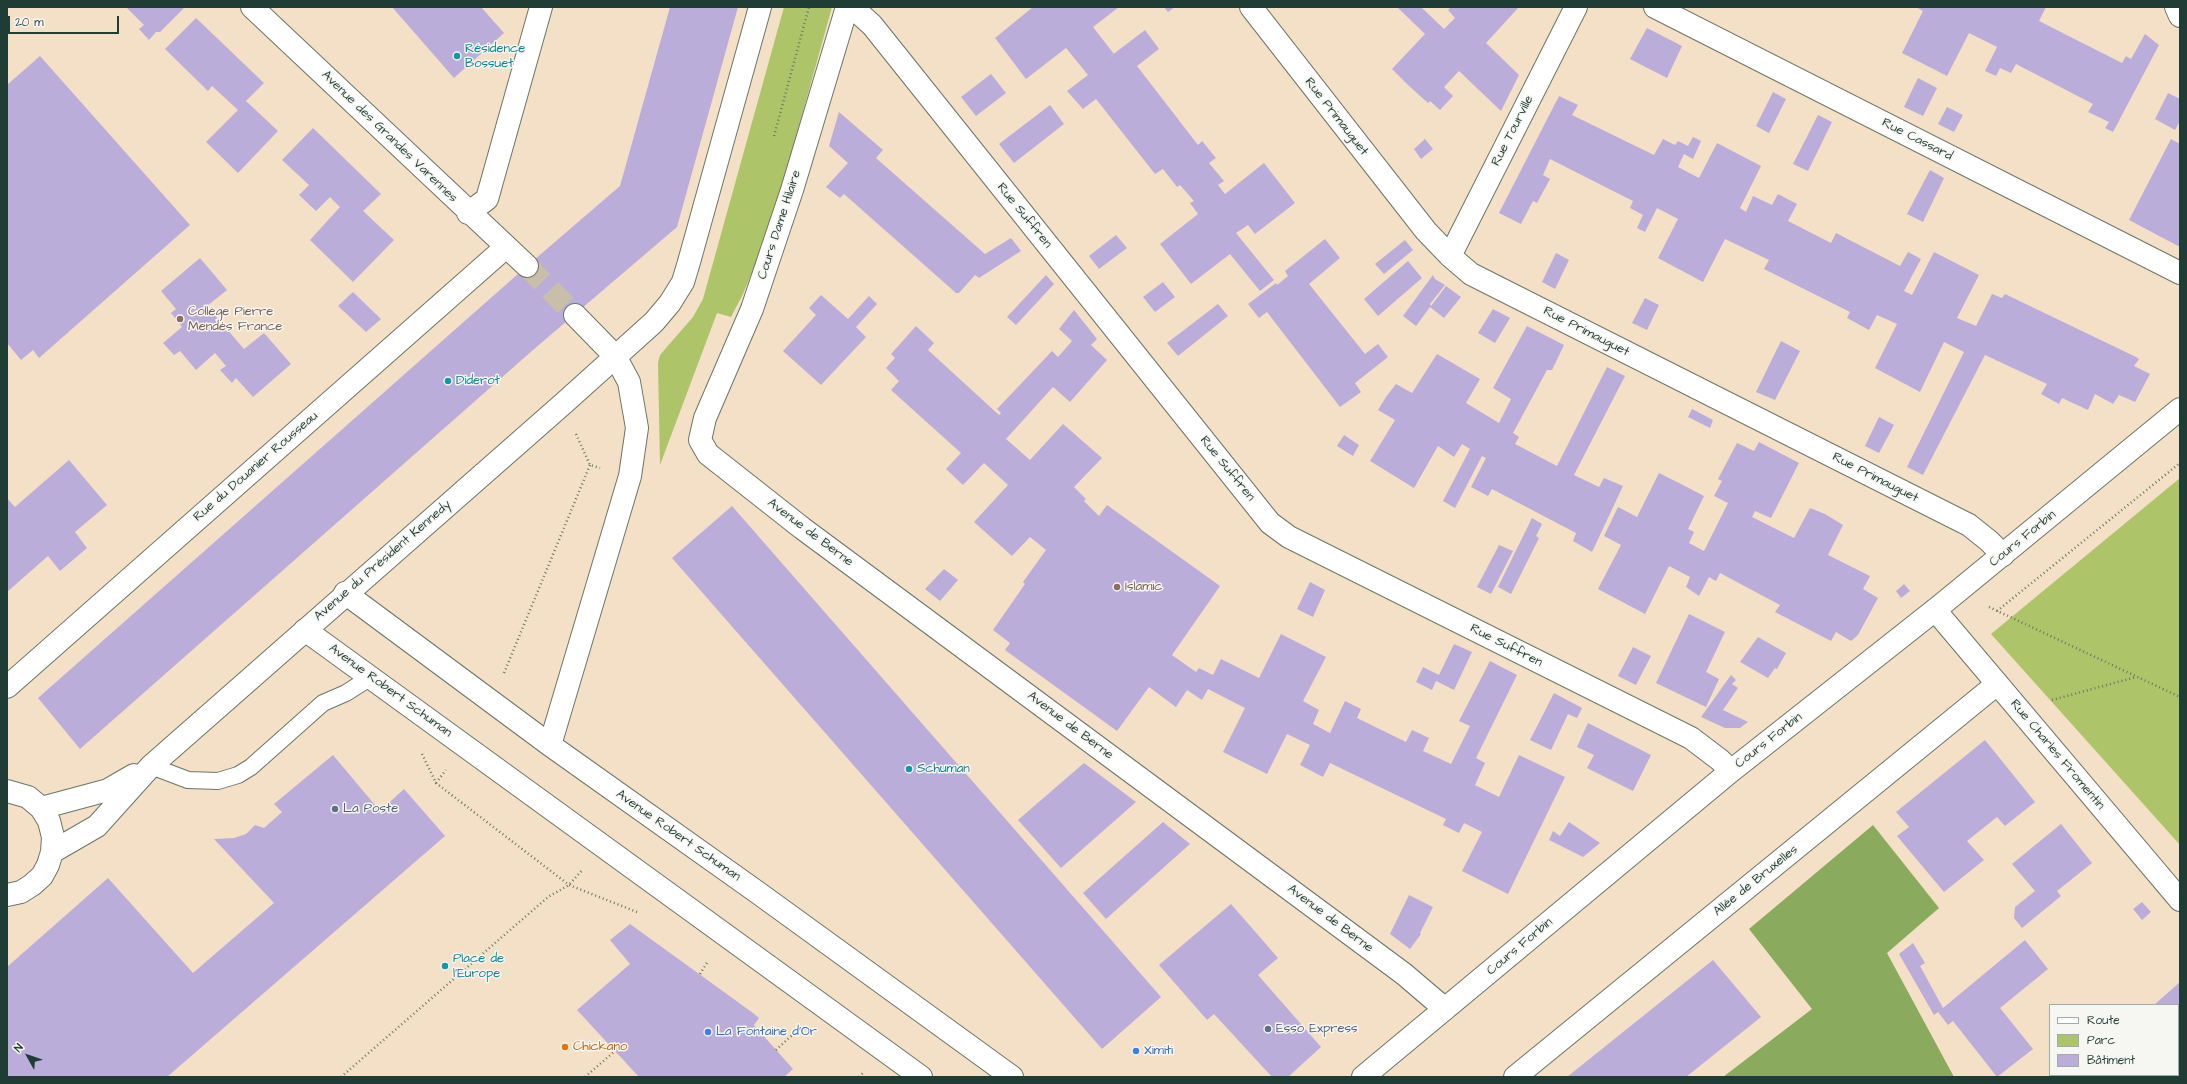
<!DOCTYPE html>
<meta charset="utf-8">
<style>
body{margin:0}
#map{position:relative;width:2187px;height:1084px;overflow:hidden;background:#f4e0c6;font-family:"Architects Daughter",sans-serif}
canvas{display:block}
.frame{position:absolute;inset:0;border:8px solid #1f3d34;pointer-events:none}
.legend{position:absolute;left:2049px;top:1004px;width:130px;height:72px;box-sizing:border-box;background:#f6f6f2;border:1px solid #a0aca6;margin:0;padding:5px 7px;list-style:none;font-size:12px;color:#1f3d34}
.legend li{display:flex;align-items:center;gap:8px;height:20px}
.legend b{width:20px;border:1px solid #a0aca6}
.north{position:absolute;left:8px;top:1036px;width:40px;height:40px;-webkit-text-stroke:3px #f6f6f2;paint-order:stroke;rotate:310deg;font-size:11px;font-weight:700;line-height:16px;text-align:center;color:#1f3d34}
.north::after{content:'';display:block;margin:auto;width:14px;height:18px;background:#1f3d34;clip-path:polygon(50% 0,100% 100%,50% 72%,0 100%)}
.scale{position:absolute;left:8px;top:16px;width:111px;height:18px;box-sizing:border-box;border:2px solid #1f3d34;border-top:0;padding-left:5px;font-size:12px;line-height:14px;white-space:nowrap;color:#1f3d34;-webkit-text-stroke:3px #f6f6f2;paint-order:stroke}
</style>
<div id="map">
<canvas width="2187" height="1084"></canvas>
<div class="frame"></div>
<ul class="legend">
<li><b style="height:5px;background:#fff"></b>Route</li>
<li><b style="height:11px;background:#aec469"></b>Parc</li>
<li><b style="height:11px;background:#bbadd9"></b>Bâtiment</li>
</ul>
<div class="north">N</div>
<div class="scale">20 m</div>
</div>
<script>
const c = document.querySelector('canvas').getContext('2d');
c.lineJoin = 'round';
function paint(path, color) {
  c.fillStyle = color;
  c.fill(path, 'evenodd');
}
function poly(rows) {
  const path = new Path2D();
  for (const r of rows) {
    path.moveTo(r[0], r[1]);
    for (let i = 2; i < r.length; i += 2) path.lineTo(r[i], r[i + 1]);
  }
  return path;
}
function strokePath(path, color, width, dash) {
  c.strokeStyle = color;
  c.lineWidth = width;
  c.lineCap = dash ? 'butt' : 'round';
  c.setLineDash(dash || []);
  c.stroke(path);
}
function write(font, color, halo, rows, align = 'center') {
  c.font = font + ' "Architects Daughter",sans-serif';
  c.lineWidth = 3;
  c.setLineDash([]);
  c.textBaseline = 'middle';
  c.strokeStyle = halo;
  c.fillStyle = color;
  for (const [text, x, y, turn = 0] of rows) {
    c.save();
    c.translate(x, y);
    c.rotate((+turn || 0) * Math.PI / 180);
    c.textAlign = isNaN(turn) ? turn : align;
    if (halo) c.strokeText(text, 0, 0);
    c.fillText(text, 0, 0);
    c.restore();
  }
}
paint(poly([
 [784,7,832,7,771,227,743,294,731,317,717,313,660,465,658,363,660,355,693,317,703,299],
 [2180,478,2180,845,1991,634]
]), '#aec469');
paint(poly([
 [1873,825,1939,908,1887,953,1954,1077,1723,1077,1812,1009,1749,929]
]), '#8aaa5d');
paint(poly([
 [126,7,185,7,160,32,156,32,149,40,139,29,144,25],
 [392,7,481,7,504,33,454,78],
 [670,7,738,7,677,227,533,350,80,749,38,698,527,266,620,186],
 [1033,7,1119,7,1093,27,1114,54,1107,59,1145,30,1159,49,1137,66,1198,145,1202,141,1216,158,1209,163,1224,181,1218,185,1225,194,1264,163,1295,203,1255,234,1248,225,1236,233,1274,280,1260,291,1230,254,1191,284,1160,244,1198,214,1190,203,1194,201,1180,185,1177,187,1163,169,1155,174,1096,99,1083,109,1067,91,1088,75,1066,48,1026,79,995,38],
 [1164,7,1175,7,1168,12],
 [1397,7,1421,7,1444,29,1455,18,1448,10,1451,7,1519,7,1486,43,1519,75,1501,111,1459,71,1444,87,1453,96,1440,110,1430,101,1428,103,1409,86,1392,69,1425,34],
 [1916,7,2046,7,2039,21,2122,63,2126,56,2131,59,2145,34,2159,45,2113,132,2105,128,2109,122,2088,112,2093,104,2016,64,2011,73,2000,68,1996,76,1985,71,1997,47,1969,33,1947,76,1902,53,1923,11],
 [196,18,264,83,246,101,278,131,238,173,206,142,238,110,212,86,208,91,165,49],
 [1647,28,1682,46,1667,78,1630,59],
 [40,56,190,225,39,358,33,350,21,360,7,343,7,85],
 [991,74,1006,93,976,116,961,97],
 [1918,78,1937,88,1923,116,1904,107],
 [1773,92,1786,99,1769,133,1756,126],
 [2168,93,2180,99,2180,121,2175,130,2155,119],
 [1559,96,1578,105,1572,115,1654,155,1663,139,1675,145,1678,141,1688,146,1693,137,1701,141,1693,159,1684,154,1678,167,1699,178,1717,143,1761,166,1740,208,1746,212,1753,196,1772,205,1778,194,1797,204,1788,221,1831,243,1836,233,1900,266,1908,252,1921,259,1904,291,1912,295,1934,252,1979,275,1957,318,1976,326,1992,294,2002,298,2005,294,2136,357,2139,359,2134,366,2150,374,2135,402,2119,395,2113,404,2095,394,2088,410,2062,398,2059,404,2041,394,2047,384,1985,355,1923,475,1907,467,1964,352,1944,342,1920,392,1875,368,1897,324,1877,315,1869,330,1847,318,1850,312,1764,269,1769,260,1725,239,1703,282,1658,258,1678,219,1657,208,1645,232,1637,228,1643,215,1630,208,1633,201,1550,159,1543,175,1550,179,1537,203,1533,201,1521,224,1499,213],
 [1050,105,1064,124,1014,163,999,144],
 [1947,107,1963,115,1954,132,1938,124],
 [839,112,883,150,876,158,985,254,1011,238,1021,251,979,278,975,275,959,293,956,293,844,194,840,198,826,187,848,163,829,146],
 [1818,115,1832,122,1808,171,1793,164],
 [313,128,381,194,363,211,394,240,353,282,310,240,340,207,330,197,316,211,299,195,309,185,282,160],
 [1425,139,1433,149,1421,159,1414,149],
 [2171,139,2180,144,2180,247,2129,220],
 [1930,170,1944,178,1923,222,1907,214],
 [1116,235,1127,248,1099,269,1089,256],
 [1325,239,1340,258,1309,284,1365,354,1378,344,1388,357,1355,383,1361,392,1340,407,1267,312,1259,318,1248,304,1276,283,1277,285,1288,276,1285,271],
 [1405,240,1413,250,1384,274,1375,264],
 [1556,253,1569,260,1555,289,1542,282],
 [200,258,227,290,207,306,244,349,264,333,291,364,253,397,236,378,232,383,220,370,226,366,215,353,196,370,180,351,174,355,163,343,182,327,171,313,176,309,161,291],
 [1408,261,1422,278,1378,316,1364,299],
 [1046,275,1054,284,1016,325,1007,317],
 [1433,275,1435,279,1445,285,1430,304,1431,306,1446,286,1461,297,1444,318,1430,307,1416,326,1403,316],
 [1163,282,1175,297,1155,312,1143,297],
 [353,292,381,319,366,332,338,306],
 [821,295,848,319,869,296,877,304,856,327,866,337,821,385,783,351,816,315,809,308],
 [1645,298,1659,305,1647,330,1632,323],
 [1218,304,1228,316,1178,356,1167,343],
 [1493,309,1510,318,1495,343,1478,333],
 [1074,310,1097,339,1091,345,1107,360,1070,402,1053,387,1006,439,1030,460,1063,424,1102,458,1074,487,1086,499,1084,501,1099,516,1107,505,1220,586,1172,655,1196,672,1199,668,1213,675,1221,659,1259,678,1281,634,1326,657,1303,701,1319,710,1313,724,1330,733,1345,701,1361,709,1357,718,1406,742,1412,730,1429,738,1423,751,1451,764,1470,726,1459,721,1490,661,1517,675,1476,758,1485,763,1475,785,1499,797,1519,755,1565,777,1508,894,1462,871,1482,832,1464,823,1459,833,1443,825,1446,819,1330,763,1323,777,1300,765,1310,745,1287,734,1267,774,1223,752,1245,708,1208,689,1202,700,1187,690,1176,707,1149,687,1117,731,1005,650,1010,643,993,630,1025,584,1023,582,1046,550,1030,537,1012,556,974,522,1008,485,984,463,963,485,946,469,961,453,891,390,899,381,886,368,895,358,891,354,916,326,934,343,928,350,999,415,1001,413,997,409,1052,351,1058,357,1072,341,1059,329],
 [1527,326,1564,345,1552,370,1547,370,1513,433,1519,437,1515,444,1557,466,1607,367,1625,376,1574,475,1599,487,1604,478,1623,486,1592,552,1573,541,1576,533,1492,489,1488,496,1471,487,1486,458,1482,456,1455,508,1443,501,1470,449,1462,444,1454,457,1438,446,1414,488,1370,461,1395,420,1378,410,1386,397,1396,384,1412,393,1437,354,1480,379,1466,403,1499,423,1511,399,1493,388],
 [1781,341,1800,351,1775,400,1756,392],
 [1692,409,1713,420,1710,428,1688,417],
 [1879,417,1894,425,1879,453,1865,446],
 [1344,435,1359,445,1353,456,1337,446],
 [1759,442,1799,463,1771,518,1755,511,1752,517,1794,538,1810,508,1825,514,1843,525,1828,555,1870,576,1863,589,1878,598,1858,635,1851,641,1836,632,1831,641,1775,612,1780,605,1720,573,1716,581,1709,577,1699,596,1686,587,1690,577,1669,566,1645,614,1598,589,1621,545,1604,536,1618,507,1637,517,1659,473,1681,484,1704,496,1688,529,1694,532,1689,543,1704,551,1728,503,1714,496,1722,481,1718,479,1737,443,1754,451],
 [69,460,107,505,75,532,87,548,60,571,48,556,7,592,7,498,15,507],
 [732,506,1161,997,1102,1049,672,558],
 [1532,518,1542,524,1536,536,1539,538,1511,594,1498,587],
 [1499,545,1513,551,1491,594,1477,587],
 [944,569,958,580,940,601,925,589],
 [1310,582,1325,590,1313,617,1297,609],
 [1904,584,1910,591,1901,598,1896,591],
 [1689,614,1725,632,1706,672,1719,679,1706,707,1656,683],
 [1758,637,1786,653,1777,669,1775,668,1768,678,1740,662],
 [1454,644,1472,652,1454,690,1436,681,1432,690,1416,682,1423,667,1439,675],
 [1633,647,1651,656,1636,685,1618,676],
 [1731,675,1736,680,1732,684,1738,688,1723,710,1748,722,1740,728,1725,728,1701,717],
 [1554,693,1582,708,1577,718,1568,714,1551,750,1530,740],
 [1588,723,1651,755,1633,791,1587,768,1594,755,1577,747],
 [1985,740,2035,802,2005,826,1997,817,1967,841,1984,860,1944,892,1897,836,1909,827,1896,812],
 [333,755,380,811,404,789,445,836,167,1077,7,1077,7,967,108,878,193,973,274,903,214,839,234,838,246,834,255,825,264,828,282,812,274,804],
 [1084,763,1136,802,1061,868,1018,820],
 [1163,822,1190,844,1106,919,1083,893],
 [1569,822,1600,843,1583,857,1549,840,1553,831,1560,836],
 [2061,824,2092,863,2057,891,2061,896,2022,928,2014,918,2015,907,2035,891,2012,864],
 [1409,895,1433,907,1420,933,1421,934,1410,949,1390,934],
 [2142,902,2151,912,2142,920,2133,909],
 [1231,904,1278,958,1258,975,1321,1047,1288,1077,1272,1077,1214,1014,1207,1020,1159,965],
 [630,924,753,1013,759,1018,754,1025,793,1069,784,1077,639,1077,577,1010,630,964,610,940],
 [2025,940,2048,969,2000,1008,2033,1049,1997,1077,1953,1021,1948,1025,1938,1012,1934,1015,1899,954,1913,943,1925,963,1920,966,1943,1008],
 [1713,960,1761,1017,1686,1077,1567,1077],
 [2180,982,2180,1053,2178,1050,2178,1005,2154,1005],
 [2062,1075,2129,1075,2131,1077,2059,1077]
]), '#bbadd9');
strokePath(poly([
 [527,266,575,315]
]), '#c9bfa9', 22, [22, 11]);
const service = poly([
 [151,766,188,780,218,781,238,775,251,767,323,703,346,693,371,677]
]);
const minor = poly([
 [252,7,527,266],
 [847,7,792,190,752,309,705,418,700,440,708,454,802,528,1404,974,1445,1009],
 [852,7,872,25,1270,523,1289,537,1691,738,1720,760,1731,771],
 [1251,7,1426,231,1450,256,1471,274,1969,525,1989,541,2003,555],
 [1655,7,2180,273],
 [468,213,487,199,541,7],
 [1450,256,1576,7],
 [345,593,550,745,757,892,1012,1077],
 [305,630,921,1077],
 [7,687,506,247],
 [550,745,630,476,637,428,629,382,615,356,575,315],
 [1363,1077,1731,771,1935,610],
 [1515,1077,1997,684]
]);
const tertiary = poly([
 [2176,7,2180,16],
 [2180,409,1935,610,2180,900],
 [7,791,28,797,41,808,49,821,53,837,52,852,48,865,42,876,32,885,21,892,7,895],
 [41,808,108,790,134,775],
 [52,852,97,826,151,766,564,403,654,322,670,303,683,282,689,262,760,7]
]);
strokePath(service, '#6a7667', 18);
strokePath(minor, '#6a7667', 24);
strokePath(tertiary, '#6a7667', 24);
strokePath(poly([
 [774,136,809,7],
 [576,434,590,465,600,468],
 [1989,607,2180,697],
 [1997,611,2180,463],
 [504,673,590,465],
 [2052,700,2136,677],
 [422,754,436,783,569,885,637,912],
 [436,783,446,770],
 [700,974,708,961],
 [776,1050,801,1027],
 [341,1077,548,897,569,885,583,869],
 [585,1077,615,1051],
 [859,1077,863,1073]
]), '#6a7667', 2.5, [1, 3]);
strokePath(service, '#fff', 16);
strokePath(minor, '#fff', 22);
strokePath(tertiary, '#fff', 22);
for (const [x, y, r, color] of [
 [457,56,4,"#0f9aa8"],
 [180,319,4,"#8d6e63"],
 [448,381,4,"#0f9aa8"],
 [1117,587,4,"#8d6e63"],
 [909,769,4,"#0f9aa8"],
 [335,809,4,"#5c6f8a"],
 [445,966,4,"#0f9aa8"],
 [1268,1029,4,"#5c6f8a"],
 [708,1032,4,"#3f7fe0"],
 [565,1047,4,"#e8710a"],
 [1136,1051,4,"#3f7fe0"]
]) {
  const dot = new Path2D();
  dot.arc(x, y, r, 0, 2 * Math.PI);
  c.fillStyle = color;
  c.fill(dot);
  strokePath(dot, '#f6f6f2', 1.5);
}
write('13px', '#0d838f', '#f6f6f2', [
 ["Résidence",465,49],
 ["Bossuet",465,64],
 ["Diderot",456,381],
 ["Schuman",917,769],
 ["Place de",453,959],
 ["l'Europe",453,974]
], 'left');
write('13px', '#1f3d34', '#f6f6f2', [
 ["Rue Primauguet",1336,117,52],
 ["Rue Tourville",1513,131,-63],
 ["Avenue des Grandes Varennes",389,137,44],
 ["Rue Cassard",1917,140,27],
 ["Rue Suffren",1024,216,51],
 ["Cours Dame Hilaire",780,225,-72],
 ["Rue Primauguet",1586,332,27],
 ["Rue du Douanier Rousseau",256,467,-41],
 ["Rue Suffren",1227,469,51],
 ["Rue Primauguet",1875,478,27],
 ["Avenue de Berne",810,533,37],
 ["Cours Forbin",2023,539,-39],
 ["Avenue du Président Kennedy",383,561,-41],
 ["Rue Suffren",1506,646,27],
 ["Avenue Robert Schuman",390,691,36],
 ["Avenue de Berne",1070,726,37],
 ["Cours Forbin",1769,741,-38],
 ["Rue Charles Fromentin",2057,755,50],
 ["Avenue Robert Schuman",678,836,35],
 ["Allée de Bruxelles",1756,881,-39],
 ["Avenue de Berne",1330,919,37],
 ["Cours Forbin",1520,947,-40]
]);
write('13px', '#785e54', '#f6f6f2', [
 ["Collège Pierre",188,312],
 ["Mendès France",188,327],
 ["Islamic",1125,587]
], 'left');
write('13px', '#4e5e75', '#f6f6f2', [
 ["La Poste",343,809],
 ["Esso Express",1276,1029]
], 'left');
write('13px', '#366cbe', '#f6f6f2', [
 ["La Fontaine d'Or",716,1032],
 ["Ximiti",1144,1051]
], 'left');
write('13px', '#c56008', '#f6f6f2', [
 ["Chickano",573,1047]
], 'left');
</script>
